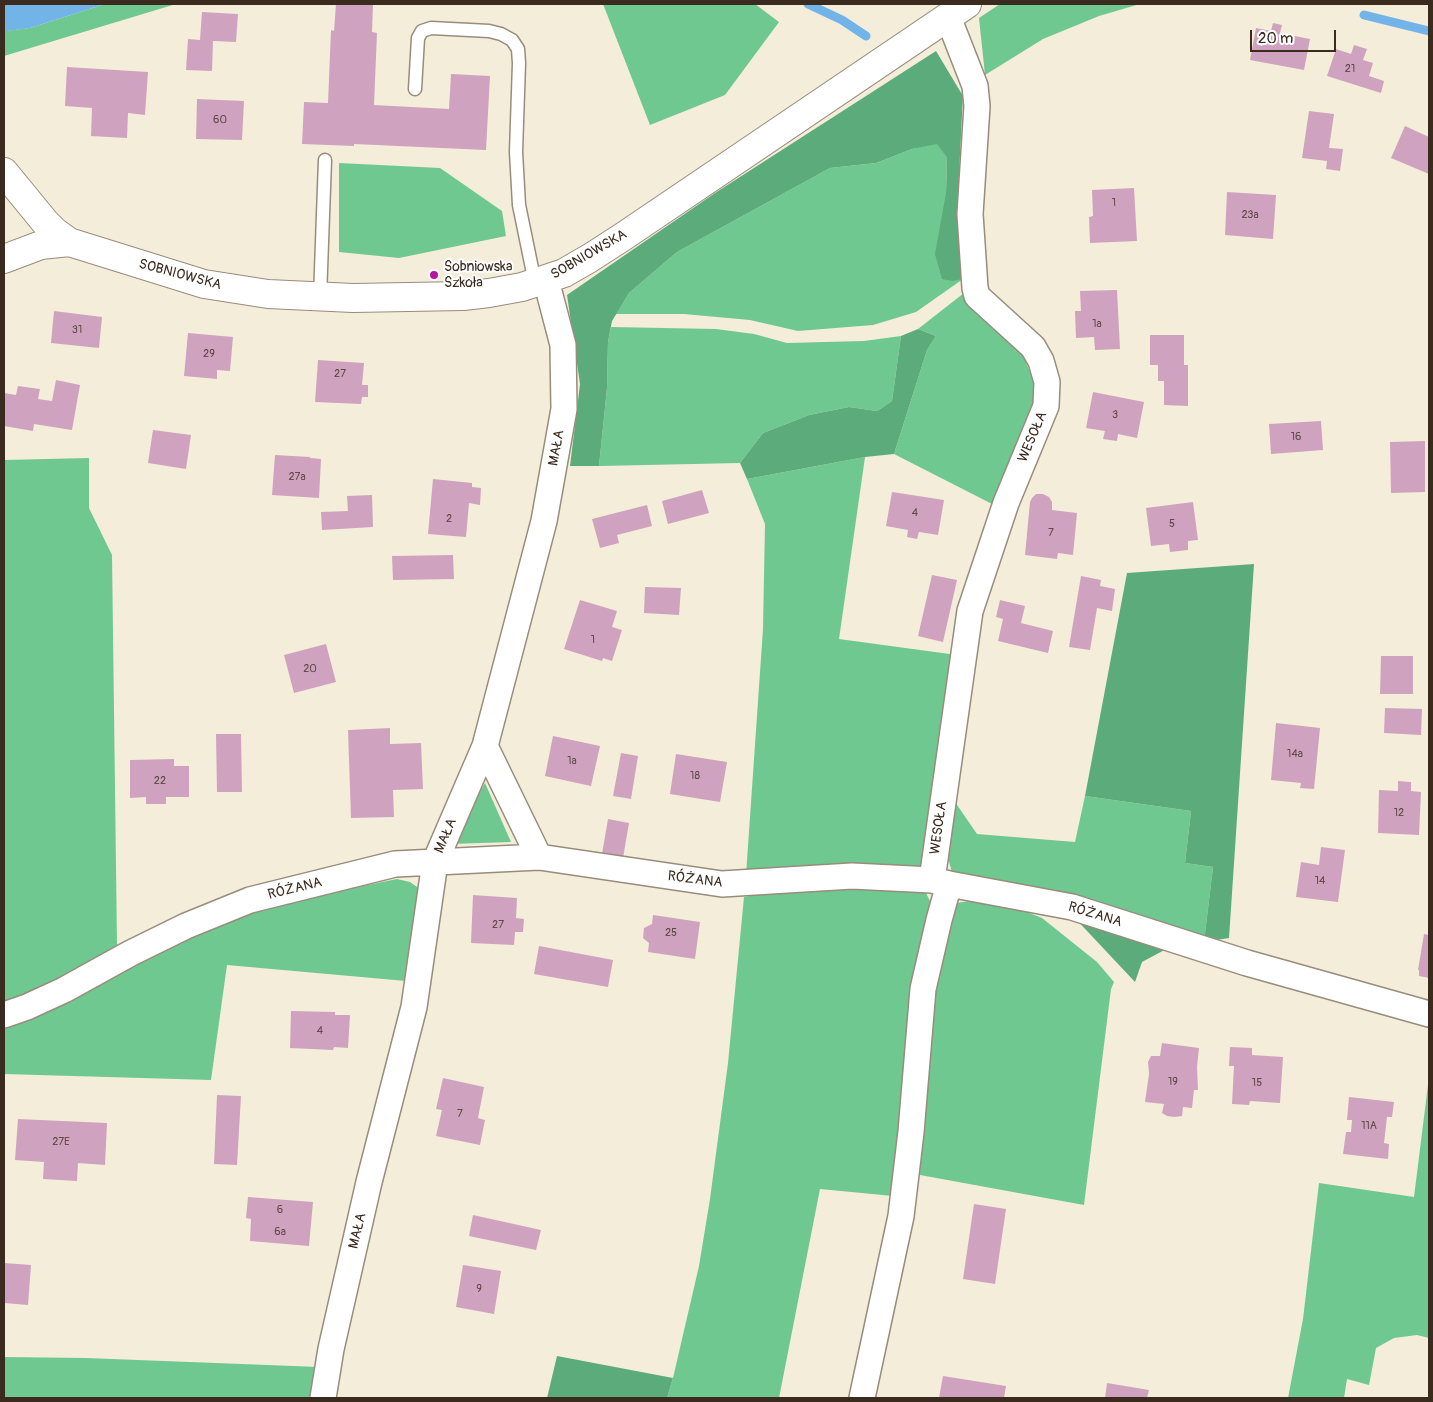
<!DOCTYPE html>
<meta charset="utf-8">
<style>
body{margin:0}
#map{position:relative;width:1433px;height:1402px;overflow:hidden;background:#f4edda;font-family:Pangolin,sans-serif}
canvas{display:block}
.frame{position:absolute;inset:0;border:5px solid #3b2a1e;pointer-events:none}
.scale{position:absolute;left:1250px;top:30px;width:86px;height:22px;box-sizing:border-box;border:2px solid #3b2a1e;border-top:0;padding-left:6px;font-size:15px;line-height:18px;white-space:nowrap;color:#3b2a1e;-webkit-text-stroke:4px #fff;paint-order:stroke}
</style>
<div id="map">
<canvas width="1433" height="1402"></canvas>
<div class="frame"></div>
<div class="scale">20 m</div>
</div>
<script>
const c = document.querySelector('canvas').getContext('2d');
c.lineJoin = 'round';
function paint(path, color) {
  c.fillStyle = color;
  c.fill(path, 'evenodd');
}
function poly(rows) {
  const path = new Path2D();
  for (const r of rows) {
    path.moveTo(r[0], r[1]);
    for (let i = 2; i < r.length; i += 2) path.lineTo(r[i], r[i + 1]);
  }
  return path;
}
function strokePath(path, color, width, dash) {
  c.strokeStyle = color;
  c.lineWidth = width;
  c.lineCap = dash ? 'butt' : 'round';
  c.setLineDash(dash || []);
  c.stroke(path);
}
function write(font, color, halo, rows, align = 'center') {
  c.font = font + ' Pangolin,sans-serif';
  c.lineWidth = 4;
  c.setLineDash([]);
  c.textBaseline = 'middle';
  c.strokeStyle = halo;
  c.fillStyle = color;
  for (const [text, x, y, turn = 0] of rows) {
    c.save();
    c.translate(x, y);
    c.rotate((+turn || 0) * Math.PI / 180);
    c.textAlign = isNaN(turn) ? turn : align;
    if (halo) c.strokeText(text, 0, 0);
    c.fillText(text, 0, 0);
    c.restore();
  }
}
paint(poly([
 [105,4,176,4,4,56,4,31,30,28],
 [603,4,755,4,779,22,725,95,650,125],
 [1000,4,1140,4,1099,16,1043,39,985,75,979,18],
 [937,143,947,158,946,193,963,279,916,312,873,325,798,331,750,320,684,314,616,314,629,293,677,252,830,168,876,163,912,149],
 [339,163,440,168,502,211,506,236,399,258,339,252],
 [964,293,1021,350,1034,382,1037,405,996,506,894,454,927,350,936,336,918,329],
 [611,327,716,329,754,334,787,343,864,341,901,336,892,401,877,411,849,407,809,415,763,433,740,463,599,466,607,388,608,342],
 [865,457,839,639,957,655,928,867,746,875,763,629,765,524,747,479],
 [89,458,89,508,112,555,117,945,38,992,4,1006,4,460],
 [485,783,511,842,450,844],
 [1085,796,1191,811,1185,863,1213,867,1204,942,964,879,952,872,947,855,953,799,977,834,1075,842],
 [397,879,410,882,420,889,406,981,227,965,211,1080,4,1074,4,1024,219,922,314,896],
 [793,889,914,890,926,893,930,901,913,996,893,1196,820,1189,779,1398,667,1398,673,1378,699,1266,710,1199,728,1063,744,897],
 [970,901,1006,904,1042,918,1097,962,1114,982,1111,989,1084,1205,920,1175,924,1058,934,973,956,903],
 [1429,1077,1429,1338,1417,1335,1394,1338,1376,1348,1369,1385,1347,1379,1344,1398,1288,1398,1303,1319,1319,1183,1414,1197],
 [4,1357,86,1358,319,1367,314,1398,4,1398]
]), '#6fc88f');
paint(poly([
 [936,51,963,96,957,213,963,279,952,281,942,279,935,254,946,193,947,158,937,144,912,149,876,163,830,168,677,252,629,293,612,321,608,342,607,388,599,466,570,466,580,384,567,295,715,193],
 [918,329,936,336,927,350,894,454,865,457,747,479,740,463,763,433,809,415,849,407,877,411,892,401,901,336],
 [1254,564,1229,938,1204,942,1213,867,1185,863,1191,811,1085,796,1127,573],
 [1073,916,1170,947,1142,962,1135,982],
 [557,1356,673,1378,667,1398,547,1398]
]), '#5bac7a');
paint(poly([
 [4,4,105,4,30,28,7,31,4,31]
]), '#72b4e7');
strokePath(poly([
 [808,4,842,20,866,36],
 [1364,15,1429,31]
]), '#72b4e7', 9);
paint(poly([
 [336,4,373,4,372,32,377,33,374,105,449,109,451,74,490,76,486,150,354,144,354,146,302,144,304,102,328,103,331,30,334,31],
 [202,12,238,14,236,42,213,41,212,71,186,70,188,39,200,40],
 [1273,23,1282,25,1280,33,1310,39,1304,70,1250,60,1256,28,1271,31],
 [1354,45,1367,49,1363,60,1373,63,1369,76,1384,81,1381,93,1327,76,1336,49,1351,54],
 [67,67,148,72,145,115,128,113,127,138,91,136,92,108,65,106],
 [197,99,244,101,242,140,196,139],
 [1309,111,1334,114,1329,148,1343,149,1340,171,1326,169,1327,161,1302,158],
 [1405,126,1429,137,1429,174,1391,158],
 [1134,188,1137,241,1090,243,1089,217,1093,216,1092,190],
 [1227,192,1276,195,1273,239,1225,235],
 [1117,290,1120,349,1095,350,1094,337,1076,338,1075,311,1081,311,1080,291],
 [54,311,102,317,99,348,51,343],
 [188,333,233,337,230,371,217,370,217,379,184,376],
 [1150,335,1184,335,1184,365,1188,365,1188,406,1164,405,1164,381,1158,381,1158,365,1150,365],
 [318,360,364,363,362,385,368,385,368,397,362,397,361,404,315,402],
 [56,380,80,385,72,430,34,424,33,431,4,426,4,393,16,395,18,386,40,389,38,399,52,401],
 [1093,392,1144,402,1137,438,1118,434,1117,441,1103,439,1105,431,1086,428],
 [1321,421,1323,450,1271,454,1269,424],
 [153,430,191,435,186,469,148,463],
 [1425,441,1425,492,1391,493,1390,442],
 [275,455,310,457,310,458,321,459,319,498,272,495],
 [433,479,472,483,472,487,481,488,480,505,469,503,466,537,428,534],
 [702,490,709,513,668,524,662,501],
 [892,492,944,500,938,535,919,532,917,539,907,537,908,530,886,526],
 [1036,494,1043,494,1049,497,1052,502,1052,510,1077,513,1073,555,1058,553,1057,559,1025,555,1030,502,1032,498],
 [372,495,373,527,322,530,321,512,348,511,347,496],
 [1193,502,1198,540,1188,541,1188,550,1170,552,1169,544,1151,546,1146,508],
 [647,505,652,526,617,535,619,543,600,548,592,519],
 [453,555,454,579,393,580,392,556],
 [932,575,957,580,943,642,918,636],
 [1081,576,1101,580,1100,586,1115,589,1112,611,1097,608,1090,650,1069,647],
 [645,587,681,588,679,615,644,613],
 [580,600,617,611,612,627,622,630,612,661,603,658,602,661,564,649],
 [1000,600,1025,606,1021,623,1053,631,1048,653,998,641,1003,619,996,617],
 [326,644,336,682,294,693,284,655],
 [1381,656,1413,656,1413,694,1380,694],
 [1385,708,1422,709,1421,735,1384,733],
 [1276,723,1320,728,1314,789,1300,788,1301,783,1271,780],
 [390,728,390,744,421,743,423,789,393,790,394,817,351,818,348,730],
 [216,734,241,734,242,792,217,792],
 [553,736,600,746,591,786,545,776],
 [621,753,638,756,631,799,613,796],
 [676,754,727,762,720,802,670,794],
 [174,759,174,766,189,766,189,797,166,797,166,804,146,804,146,797,130,798,130,760],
 [1398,781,1411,782,1411,791,1421,792,1419,835,1378,833,1379,790,1398,791],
 [608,819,629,823,623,858,602,854],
 [1321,847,1345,850,1338,902,1296,897,1301,862,1319,865],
 [473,895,517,898,516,918,524,919,523,932,515,932,514,945,471,943],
 [653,915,700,922,695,959,648,952,649,943,643,938,644,928,652,924],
 [1424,934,1429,935,1429,978,1419,976,1419,970,1418,970],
 [539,946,613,960,608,987,534,974],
 [291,1011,335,1012,335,1015,350,1015,348,1048,334,1047,333,1050,290,1048],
 [1162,1043,1199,1048,1197,1067,1198,1090,1194,1090,1192,1108,1183,1107,1182,1116,1174,1117,1167,1116,1162,1113,1164,1104,1145,1102,1149,1074,1148,1062,1151,1056,1160,1056],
 [1230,1047,1252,1048,1252,1055,1283,1057,1280,1103,1250,1101,1249,1105,1232,1104,1234,1066,1229,1066],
 [443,1078,484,1087,478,1118,485,1120,480,1145,436,1136,442,1110,436,1109],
 [217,1095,241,1096,237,1165,214,1164],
 [1349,1097,1394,1102,1392,1117,1387,1117,1384,1143,1389,1144,1388,1159,1343,1154,1346,1132,1351,1132,1352,1120,1347,1120],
 [18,1119,107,1123,105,1165,78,1163,77,1181,43,1179,44,1162,15,1160],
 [248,1197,313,1202,309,1246,250,1241,251,1219,246,1218],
 [974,1204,1006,1209,995,1284,963,1279],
 [473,1215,541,1230,536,1250,469,1236],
 [4,1263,31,1265,28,1305,4,1303],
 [463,1265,501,1271,494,1314,456,1307],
 [943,1376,1006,1386,1004,1398,939,1398],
 [1107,1383,1149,1390,1147,1398,1105,1398]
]), '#cfa3bf');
const service = poly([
 [415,89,418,38,422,31,431,28,489,31,501,34,512,40,518,49,519,63,516,152,519,205,535,283],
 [320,297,325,160]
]);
const minor = poly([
 [485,746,539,857],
 [932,880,970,611,1006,503,1046,406,1047,382,1041,361,1033,347,977,296,975,288,970,214,977,106,975,86,948,17],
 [4,1015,27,1007,64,990,131,953,186,926,250,900,395,864,539,857,722,884,852,876,932,880,949,884,1072,907,1247,963,1429,1014],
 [323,1398,331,1349,369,1182,414,1007,435,862,485,746,544,521,564,409,563,345,546,280],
 [862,1398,901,1216,911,1132,923,989,939,920,949,884]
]);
const tertiary = poly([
 [4,172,45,222,55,232,69,242],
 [4,259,41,245,69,242,204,284,268,294,353,298,463,296,489,293,522,287,564,273,590,258,624,236,967,4]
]);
strokePath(service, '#988c7c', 15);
strokePath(minor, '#988c7c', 28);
strokePath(tertiary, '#988c7c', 30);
strokePath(service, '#fff', 12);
strokePath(minor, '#fff', 25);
strokePath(tertiary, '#fff', 28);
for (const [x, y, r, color] of [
 [434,275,5,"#b5179e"]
]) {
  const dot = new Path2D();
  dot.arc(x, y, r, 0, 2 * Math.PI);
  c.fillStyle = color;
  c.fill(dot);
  strokePath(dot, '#fff', 2);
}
write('11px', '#604846', null, [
 ["21",1350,69],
 ["60",220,120],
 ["1",1114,203],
 ["23a",1250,215],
 ["1a",1097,324],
 ["31",77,330],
 ["29",209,354],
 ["27",340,374],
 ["3",1115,415],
 ["16",1296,437],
 ["27a",297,477],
 ["4",915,513],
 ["2",449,519],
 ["5",1172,524],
 ["7",1051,533],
 ["1",593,640],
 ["20",310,669],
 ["14a",1295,754],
 ["1a",572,761],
 ["18",695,776],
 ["22",160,781],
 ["12",1399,813],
 ["14",1320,881],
 ["27",498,925],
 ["25",671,933],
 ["4",320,1031],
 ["19",1173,1082],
 ["15",1257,1083],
 ["7",460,1114],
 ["11A",1369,1126],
 ["27E",61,1142],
 ["6",280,1210],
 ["6a",280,1232],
 ["9",479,1289]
]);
write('14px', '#3b2a1e', '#fff', [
 ["SOBNIOWSKA",589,255,-30],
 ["SOBNIOWSKA",180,275,15],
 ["WESOŁA",1033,437,-67],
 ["MAŁA",557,448,-80],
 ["WESOŁA",939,828,-82],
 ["MAŁA",446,836,-67],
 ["RÓŻANA",695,880,7],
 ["RÓŻANA",295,889,-14],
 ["RÓŻANA",1095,915,17],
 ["MAŁA",358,1231,-77]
]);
write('14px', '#3b2a1e', '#fff', [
 ["Sobniowska",444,267],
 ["Szkoła",444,283]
], 'left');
</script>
